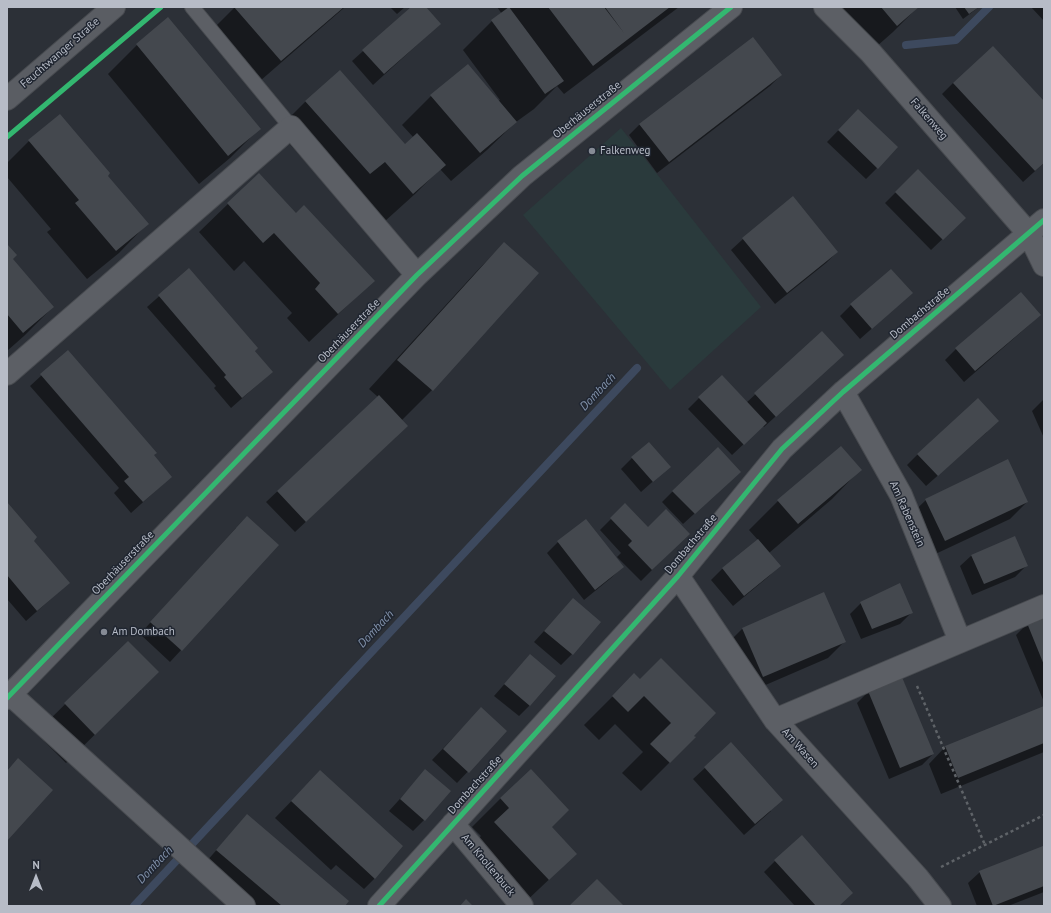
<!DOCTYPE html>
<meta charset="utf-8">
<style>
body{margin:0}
#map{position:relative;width:1051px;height:913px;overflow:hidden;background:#2c3037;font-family:"PT Sans",sans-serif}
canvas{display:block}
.frame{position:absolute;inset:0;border:8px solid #b7bcc7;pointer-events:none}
.north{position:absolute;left:16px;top:857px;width:40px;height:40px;-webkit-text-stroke:3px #202631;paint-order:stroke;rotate:0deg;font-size:11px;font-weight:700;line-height:16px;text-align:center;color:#b7bcc7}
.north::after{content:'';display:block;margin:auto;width:14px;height:18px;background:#b7bcc7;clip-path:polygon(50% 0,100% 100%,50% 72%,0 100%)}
</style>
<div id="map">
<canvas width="1051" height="913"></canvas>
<div class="frame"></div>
<div class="north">N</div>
</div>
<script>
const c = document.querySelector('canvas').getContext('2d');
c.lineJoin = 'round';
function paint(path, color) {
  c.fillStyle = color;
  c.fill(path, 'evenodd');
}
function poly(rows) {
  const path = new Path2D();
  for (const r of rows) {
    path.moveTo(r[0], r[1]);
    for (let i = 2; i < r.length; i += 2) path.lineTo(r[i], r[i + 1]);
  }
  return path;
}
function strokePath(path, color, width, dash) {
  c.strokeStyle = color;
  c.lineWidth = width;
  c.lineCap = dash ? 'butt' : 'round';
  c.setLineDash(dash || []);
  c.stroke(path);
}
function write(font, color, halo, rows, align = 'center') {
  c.font = font + ' "PT Sans",sans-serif';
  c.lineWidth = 3;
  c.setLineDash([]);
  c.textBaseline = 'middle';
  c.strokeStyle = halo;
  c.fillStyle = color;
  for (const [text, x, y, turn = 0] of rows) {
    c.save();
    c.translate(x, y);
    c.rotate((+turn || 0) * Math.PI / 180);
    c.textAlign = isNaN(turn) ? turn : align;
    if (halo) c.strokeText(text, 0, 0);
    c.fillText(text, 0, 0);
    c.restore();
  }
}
paint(poly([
 [621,128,761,307,670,390,523,215]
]), '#2a3a3c');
paint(poly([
 [235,7,345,7,260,81,213,29],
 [390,7,405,7,397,14],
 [412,7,425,7,440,24,373,85,352,61],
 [497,7,679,7,564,94,557,86,534,109,516,122,487,150,451,181,440,169,415,194,384,222,341,202,277,130,306,101,405,145,414,138,402,125,431,96,498,101,500,100,463,50,492,21,502,14],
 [827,7,918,7,893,32,868,54],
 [955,7,979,7,963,19],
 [1031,7,1044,7,1044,21],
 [168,19,259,129,230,158,199,184,108,74,137,45],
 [781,75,770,86,657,173,629,135,640,124],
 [953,83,1044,103,1044,163,1023,182,942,94],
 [858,110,877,168,866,179,827,142],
 [29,141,106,176,147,224,119,253,87,279,47,232,51,229,7,177,7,163],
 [259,174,296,215,373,281,309,342,287,318,292,313,244,261,234,271,199,232],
 [896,192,953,229,931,250,885,203],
 [793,198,837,252,826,263,775,304,731,250,743,239],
 [504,243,538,273,432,390,402,420,396,437,295,532,266,502,378,397,369,389,476,272],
 [7,246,12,259,53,307,24,336,7,351],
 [189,270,272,372,231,408,214,388,216,386,147,307],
 [912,293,860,339,840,316,851,305],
 [1039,315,1028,326,964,382,945,360,956,349],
 [822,333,831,366,764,427,763,426,732,455,688,409,699,398,746,403],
 [68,351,171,477,131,513,114,493,119,488,30,386],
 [1044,399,1044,438,1032,411],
 [987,432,926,486,907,465,918,454],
 [632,458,669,467,641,492,621,469],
 [860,470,832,499,769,553,779,566,768,577,733,606,711,580,722,569,758,540,749,530,778,501],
 [728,483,683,524,662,502,673,491],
 [926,500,1027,502,1010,519,929,557,909,516],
 [7,504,33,541,69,583,26,621,7,599],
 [625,505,648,528,688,534,641,581,617,557,621,553,600,530],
 [236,528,278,545,170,662,140,634],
 [558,542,622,567,611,578,584,600,547,553],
 [972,555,1026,566,1015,577,972,595,960,566],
 [573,599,572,654,561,665,534,642],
 [861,603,912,612,900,624,861,639,850,614],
 [1044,617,1044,702,1016,635,1027,624],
 [742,629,844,642,828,658,747,693,726,645],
 [128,642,129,701,66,763,36,733],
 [530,655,530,705,519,716,494,696],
 [634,675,695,737,641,791,622,773,643,752,615,724,599,740,584,725],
 [902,678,933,754,922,765,889,779,857,703,868,692],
 [1044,707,1044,752,941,794,929,764,945,747],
 [470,720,506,731,457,783,432,760],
 [731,744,771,811,744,835,693,779],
 [426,770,424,820,413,831,389,811],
 [304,788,375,878,364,889,336,865,331,870,275,818],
 [501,798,551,827,576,854,521,906,466,851,481,836,472,827],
 [247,815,344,906,258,906,206,862],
 [1043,848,1044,851,1044,892,1008,906,977,906,968,883,980,872],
 [775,861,839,906,795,906,764,872]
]), '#0007');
strokePath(poly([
 [906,45,956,40,989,7],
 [134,906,637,368]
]), '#3d495e', 8);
paint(poly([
 [234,7,344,7,281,61],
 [411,7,426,7,441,24,384,74,362,50],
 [509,7,564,81,545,94,491,20],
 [548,7,604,7,624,33,605,7,670,7,593,66],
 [881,7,919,7,897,26],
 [964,7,979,7,969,14],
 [168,17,261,129,228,156,136,44],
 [753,37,782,75,669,162,639,124],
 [993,46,1044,101,1044,163,1035,171,953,83],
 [468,64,517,122,480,153,430,95],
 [340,70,405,144,417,133,446,165,413,194,385,162,370,174,305,101],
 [858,109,898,147,878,169,838,130],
 [60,114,110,173,108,176,149,224,116,251,75,203,79,200,28,140],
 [918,169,966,218,943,240,895,192],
 [259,173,296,213,304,205,375,281,338,314,315,289,320,283,274,233,263,243,227,203],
 [793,196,838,252,787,293,742,238],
 [504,242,539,273,433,391,397,360],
 [7,244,17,255,13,259,54,307,23,333,7,314],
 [189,268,258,348,255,351,273,372,242,398,224,377,226,375,158,295],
 [891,269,913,293,872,329,850,304],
 [1021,292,1041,315,975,371,955,348],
 [822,331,844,355,776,417,754,393],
 [68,350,157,453,154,455,172,477,143,502,124,481,129,477,40,374],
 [722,375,767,423,744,445,698,397],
 [379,395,408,426,306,522,277,491],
 [978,398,999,421,938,476,917,454],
 [649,442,671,467,653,482,631,457],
 [841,446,862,470,798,524,777,500],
 [718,447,741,472,695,514,672,491],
 [1008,459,1028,502,945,541,925,499],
 [7,502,37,537,34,541,70,583,37,611,7,575],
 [625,503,648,527,666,509,690,534,652,570,628,545,632,541,610,518],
 [247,516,279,545,182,651,150,622],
 [586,519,624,567,595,590,557,541],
 [1015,536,1028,566,984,584,971,555],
 [758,539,781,566,744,596,722,568],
 [900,583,913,613,872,629,860,602],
 [824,592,846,642,763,677,742,628],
 [573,598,601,622,573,655,544,631],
 [1044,616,1044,665,1027,623],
 [128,641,159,672,95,735,64,703],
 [530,654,556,676,530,706,504,684],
 [661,658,716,713,694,736,696,737,670,763,650,744,671,723,644,696,628,712,612,696,634,673,640,679],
 [902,677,934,754,900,768,868,691],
 [1044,706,1044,743,958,778,945,746],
 [481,707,507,731,469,773,443,749],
 [731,742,783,800,755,824,704,767],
 [18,758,53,790,7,841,7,771],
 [425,769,451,791,425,821,400,799],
 [531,769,569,810,552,827,577,854,549,880,494,822,509,808,500,798],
 [320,770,403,846,375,879,291,801],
 [247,814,349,901,345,906,282,906,216,850],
 [802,835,853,893,839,906,816,906,774,860],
 [1043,846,1044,886,993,906,979,871],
 [597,879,624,906,569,906],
 [466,899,473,906,460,906]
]), '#44484e');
const service = poly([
 [192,7,291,127]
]);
const minor = poly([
 [825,7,871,53,1029,234,1044,265],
 [7,374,291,127,417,275],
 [843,392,901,495,960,641],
 [678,576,775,720,918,878,940,906],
 [10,694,244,906],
 [7,698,417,275,522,176,731,7],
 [775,720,1044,606],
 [453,824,522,906],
 [379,906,678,576,782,449,843,392,1044,220]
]);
const secondary = poly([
 [7,99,114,7]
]);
strokePath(service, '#484b50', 16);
strokePath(minor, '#484b50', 24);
strokePath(secondary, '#484b50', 24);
strokePath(poly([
 [917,686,985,845],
 [941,867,1044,815]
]), '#5f6368', 2.5, [3, 3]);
strokePath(service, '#5c5f65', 14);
strokePath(minor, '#5c5f65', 22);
strokePath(secondary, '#5a5d63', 22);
strokePath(poly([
 [7,137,161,7],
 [7,698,417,275,522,176,731,7],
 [379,906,678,576,782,449,843,392,1044,220]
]), '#33b770', 5);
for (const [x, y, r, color] of [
 [592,151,4,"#868b95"],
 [104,632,4,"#868b95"]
]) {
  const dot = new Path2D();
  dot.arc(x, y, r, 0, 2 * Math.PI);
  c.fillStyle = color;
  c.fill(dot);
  strokePath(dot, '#202631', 1.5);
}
write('11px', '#b7bcc7', '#202631', [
 ["Feuchtwanger Straße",60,53,-41],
 ["Oberhäuserstraße",587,110,-39],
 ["Falkenweg",929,119,49],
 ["Dombachstraße",920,313,-40],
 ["Oberhäuserstraße",349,331,-46],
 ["Am Rabenstein",907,514,66],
 ["Dombachstraße",691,544,-50],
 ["Oberhäuserstraße",123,563,-46],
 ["Am Wasen",800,748,48],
 ["Dombachstraße",475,785,-48],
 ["Am Knollenbuck",488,865,50]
]);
write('11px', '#b7bcc7', '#202631', [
 ["Falkenweg",600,151],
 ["Am Dombach",112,632]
], 'left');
write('italic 12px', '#8292ab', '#202631', [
 ["Dombach",598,392,-47],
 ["Dombach",376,629,-47],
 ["Dombach",155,865,-47]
]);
</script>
